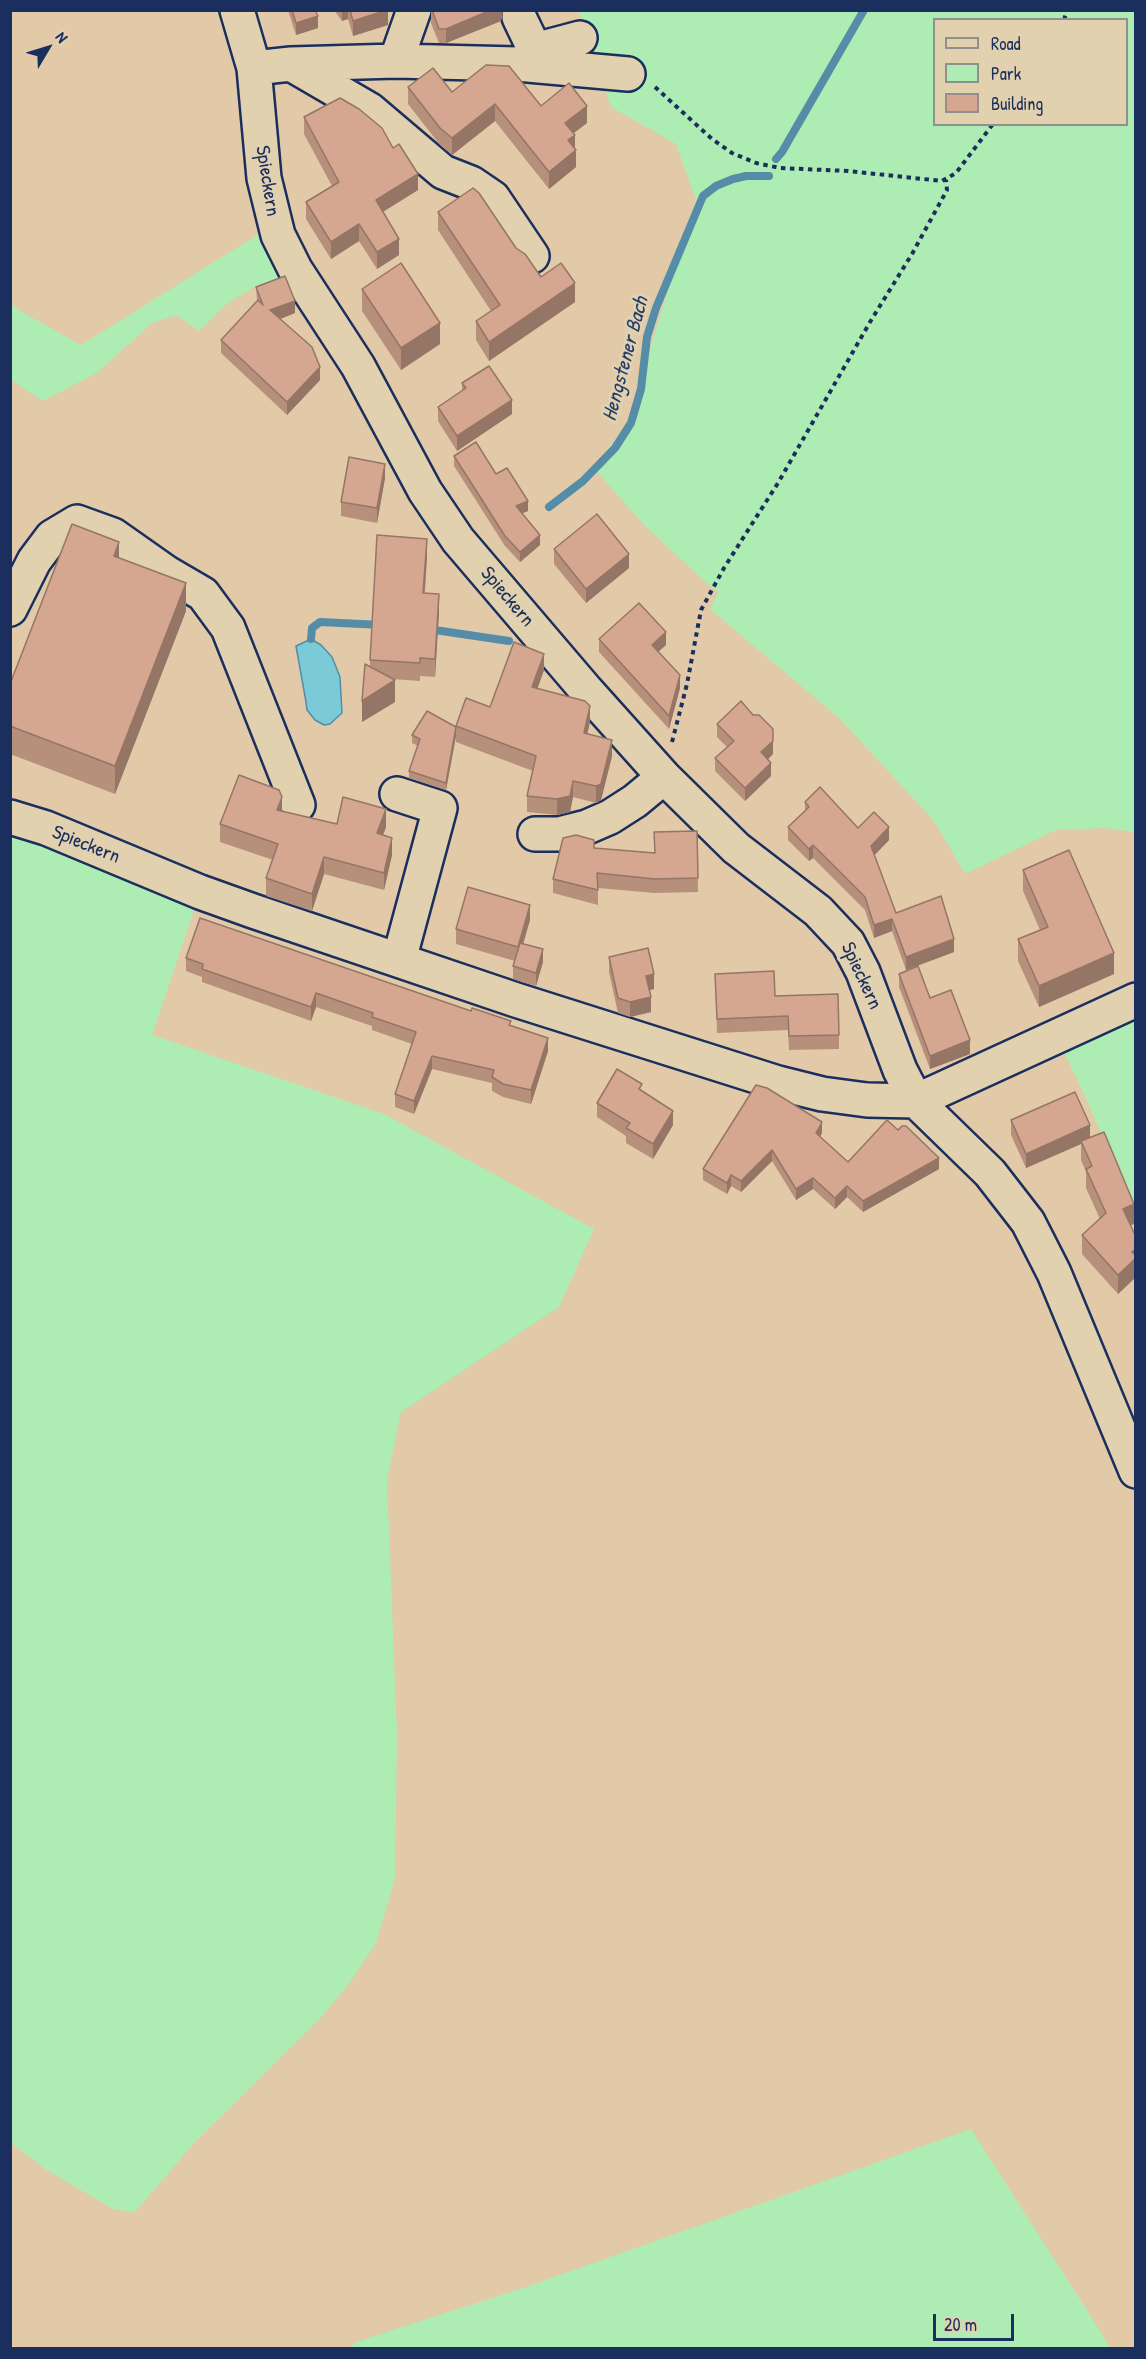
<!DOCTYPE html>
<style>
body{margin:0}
#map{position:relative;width:1146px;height:2359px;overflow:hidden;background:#e2caa9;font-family:"Patrick Hand",sans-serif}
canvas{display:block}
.frame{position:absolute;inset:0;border:12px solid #1b2f5e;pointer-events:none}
.legend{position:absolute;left:933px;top:18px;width:195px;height:108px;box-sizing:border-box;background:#e2d1ae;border:2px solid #92908e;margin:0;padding:8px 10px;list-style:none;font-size:18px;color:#1b2f5e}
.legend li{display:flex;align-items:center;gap:12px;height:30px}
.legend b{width:30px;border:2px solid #92908e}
.north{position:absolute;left:18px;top:18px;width:60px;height:60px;-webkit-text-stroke:4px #e2d1ae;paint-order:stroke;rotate:52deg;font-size:16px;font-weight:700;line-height:24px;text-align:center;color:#1b2f5e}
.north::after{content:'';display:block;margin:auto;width:21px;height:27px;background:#1b2f5e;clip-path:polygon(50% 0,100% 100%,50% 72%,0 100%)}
.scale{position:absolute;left:933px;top:2314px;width:81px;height:27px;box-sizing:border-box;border:3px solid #1b2f5e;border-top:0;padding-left:8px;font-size:18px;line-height:21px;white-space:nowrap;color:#1b2f5e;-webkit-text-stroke:4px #e2d1ae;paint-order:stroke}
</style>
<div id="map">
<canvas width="1146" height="2359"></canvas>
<div class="frame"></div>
<ul class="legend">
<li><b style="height:8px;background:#e2d1ae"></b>Road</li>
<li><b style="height:16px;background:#adecb3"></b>Park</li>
<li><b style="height:16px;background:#d5a790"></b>Building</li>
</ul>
<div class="north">N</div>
<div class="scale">20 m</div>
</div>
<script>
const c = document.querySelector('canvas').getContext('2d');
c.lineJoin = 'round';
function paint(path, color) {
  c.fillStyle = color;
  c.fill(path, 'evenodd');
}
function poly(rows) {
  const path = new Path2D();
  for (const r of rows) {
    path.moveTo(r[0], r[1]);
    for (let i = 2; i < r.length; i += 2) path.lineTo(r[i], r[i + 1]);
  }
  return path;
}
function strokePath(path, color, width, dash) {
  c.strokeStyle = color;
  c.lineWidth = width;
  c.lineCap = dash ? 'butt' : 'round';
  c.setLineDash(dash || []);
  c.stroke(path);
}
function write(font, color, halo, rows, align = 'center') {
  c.font = font + ' "Patrick Hand",sans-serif';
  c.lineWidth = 6;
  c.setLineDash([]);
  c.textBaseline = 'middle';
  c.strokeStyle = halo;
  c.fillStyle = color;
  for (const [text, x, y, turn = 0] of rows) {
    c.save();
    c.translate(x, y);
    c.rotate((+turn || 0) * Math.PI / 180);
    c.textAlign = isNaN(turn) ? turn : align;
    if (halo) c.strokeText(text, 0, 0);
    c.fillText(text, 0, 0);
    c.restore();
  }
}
paint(poly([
 [578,11,1135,11,1135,832,1104,828,1056,830,965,874,934,821,840,719,710,609,719,591,711,587,644,525,593,467,626,426,696,200,676,144,611,107,584,24],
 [934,20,1126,20,1126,124,934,124],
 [262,232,287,276,253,288,225,305,199,331,177,315,152,323,97,373,43,401,11,380,10,303,20,311,81,345],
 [11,832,197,901,152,1035,384,1114,594,1229,559,1307,401,1412,387,1479,397,1736,395,1879,376,1943,351,1981,323,2015,195,2142,135,2212,113,2209,45,2169,11,2143],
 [1135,1008,1135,1213,1085,1096,1060,1044],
 [971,2129,1111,2348,350,2348,356,2342,526,2287]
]), '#adecb3');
const water = poly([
 [311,639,321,645,332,657,340,677,342,713,330,724,324,725,315,720,307,710,306,702,296,646,311,639]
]);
paint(water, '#7bcad7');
strokePath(water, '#558ca7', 1.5);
strokePath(poly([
 [776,159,782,152,864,10],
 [549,507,583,481,615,448,631,423,641,389,647,337,656,308,703,196,716,186,733,179,746,176,769,176],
 [428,629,509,641],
 [311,639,312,628,320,622,382,625]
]), '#558ca7', 8);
const minor = poly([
 [237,10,254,68,264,178,278,235,295,269,358,366,425,491,458,540,487,574,586,690,664,777,736,848,818,911,848,943,863,972,900,1070,916,1101,990,1173,1028,1222,1054,1273,1136,1471],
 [519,17,531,42,533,65],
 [531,51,580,38],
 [396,61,414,10],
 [291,64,396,61,517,64,628,74],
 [254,68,291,64,370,110,443,172,471,183,493,198,532,256],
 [10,609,34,561,52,537,77,522,113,535,167,573,203,594,228,628,298,805],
 [397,794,440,808,399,960],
 [10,817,46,828,200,892,253,911,516,1000,778,1083,822,1094,867,1100,916,1101,1136,1000],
 [535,834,559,834,587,827,610,817,635,801,664,777]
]);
strokePath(minor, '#1b2f5e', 38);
strokePath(poly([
 [1064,20,1067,10],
 [655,87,712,139,732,153,756,163,780,168,848,171,942,181,956,173,993,124],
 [672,742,687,684,701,610,724,568,778,483,870,322,912,254,947,190,946,180]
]), '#1b2f5e', 4, [4.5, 4.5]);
strokePath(minor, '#e2d1ae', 33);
paint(poly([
 [288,10,315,10,318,28,296,35],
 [334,10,388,10,388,25,353,36,348,19,342,21],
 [431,10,503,10,501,21,446,43,439,43,431,23],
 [408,87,452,92,541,106,587,123,573,133,576,167,549,189,495,121,452,155,440,145,408,104],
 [304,117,418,190,383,212,399,255,377,269,359,241,331,259,306,219,306,202,332,186,304,134],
 [438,212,516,248,541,277,575,302,489,361,476,340,476,321,491,311,438,230],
 [256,287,295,313,280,319,320,380,287,415,221,353,221,340,257,301],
 [362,289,440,344,401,370,362,311],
 [462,383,512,414,457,451,438,421,438,407,462,390],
 [454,456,496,474,528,511,522,513,540,545,520,562,505,546,454,466],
 [385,478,377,523,341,516,341,502],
 [554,549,629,568,586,603,554,564],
 [427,557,425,593,439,612,435,677,420,676,420,681,392,679,395,702,362,722,370,667,370,660],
 [119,558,186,611,115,794,10,754,10,684],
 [599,639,666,645,658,652,680,688,669,729,599,652],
 [544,670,537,689,590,722,587,734,612,756,601,800,596,803,573,797,570,812,557,815,527,812,527,796,533,771,456,742,456,736,446,790,409,778,409,771,418,746,412,743,412,735,456,727,456,726,490,707],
 [753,715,773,729,773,754,768,759,771,776,745,801,715,771,715,758,727,747,717,737,717,724],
 [805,802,858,828,889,840,874,855,896,913,954,952,906,970,892,931,874,938,865,910,813,858,809,861,788,840,788,827,805,811],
 [282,811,337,824,386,827,383,835,392,855,384,890,324,874,312,911,266,896,266,878,273,860,220,842,220,824],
 [697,831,698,892,655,893,598,888,598,905,553,893,553,879,594,848,654,853],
 [1023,870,1114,974,1039,1007,1018,961,1018,939,1040,930,1023,891],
 [530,920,523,943,543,962,536,986,513,979,513,966,515,961,456,944,456,929],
 [609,957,654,989,649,990,651,1012,630,1017,618,1013,609,972],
 [186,958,511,1025,548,1051,531,1104,503,1097,492,1091,492,1083,432,1069,414,1114,395,1107,395,1094,412,1044,372,1030,372,1026,316,1007,311,1021,202,982,202,977,186,971],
 [715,974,839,1035,839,1049,789,1050,788,1030,717,1033],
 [899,974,930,998,970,1054,930,1069,899,987],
 [642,1091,673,1125,653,1159,626,1143,626,1136,597,1117,597,1103],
 [1011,1120,1090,1137,1134,1224,1130,1225,1136,1237,1136,1277,1118,1294,1082,1254,1082,1235,1100,1219,1086,1188,1086,1172,1081,1160,1081,1144,1026,1168,1011,1135],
 [822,1133,820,1137,848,1162,939,1169,863,1212,847,1197,835,1209,813,1189,796,1200,772,1161,741,1192,731,1186,727,1194,703,1180,703,1169]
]), '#b7907c');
paint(poly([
 [342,10,348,10,348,19,342,21],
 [388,10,388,25,353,36,353,21],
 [491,10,503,10,501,21,446,43,446,29],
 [318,16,318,28,296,35,296,23],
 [495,104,495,121,452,155,452,138],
 [587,106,587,123,565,140,565,123],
 [575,135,575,152,576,150,576,167,549,189,549,172,568,140],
 [418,174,418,190,376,216,376,200],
 [359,224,359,241,331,259,331,242],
 [399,239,399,255,377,269,377,252],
 [575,283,575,302,489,361,489,342],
 [295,301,295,313,270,323,270,310],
 [440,323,440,344,401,370,401,348],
 [320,367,320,380,287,415,287,402],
 [512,400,512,414,457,451,457,436],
 [385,464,385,478,377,523,377,508],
 [528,501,528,511,516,516,516,506],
 [540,535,540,545,520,562,520,552],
 [427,539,427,557,423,611,423,593],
 [119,542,119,570,114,556],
 [629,554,629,568,586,603,586,589],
 [186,583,186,611,115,794,115,766],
 [439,594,439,612,435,677,435,659],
 [666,632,666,645,652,657,652,645],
 [544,654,544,670,532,704,532,687],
 [680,675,680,688,669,729,669,716],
 [395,680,395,702,362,722,362,701],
 [590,706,590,722,584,749,584,733],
 [456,729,456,736,446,790,446,783],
 [612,740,612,756,601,800,596,803,596,786],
 [773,741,773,754,761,766,761,752],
 [771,763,771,776,745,801,745,788],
 [573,781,573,797,570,812,557,815,557,799],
 [282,797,282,814,277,810],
 [386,809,386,827,377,851,377,833],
 [889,827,889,840,871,859,871,846],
 [392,838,392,855,384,890,384,873],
 [813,845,813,858,809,861,809,849],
 [324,857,324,874,312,911,312,894],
 [530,905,530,920,518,962,518,947],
 [892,919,892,931,874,938,874,925],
 [954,939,954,952,906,970,906,957],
 [543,949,543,962,536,986,536,973],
 [1114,953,1114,974,1039,1007,1039,986],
 [654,974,654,989,646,991,646,976],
 [316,993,316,1007,311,1021,311,1007],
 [651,997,651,1012,630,1017,630,1002],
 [548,1038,548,1051,531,1104,531,1090],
 [970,1040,970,1054,930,1069,930,1056],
 [432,1056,432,1069,414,1114,414,1101],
 [673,1111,673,1125,653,1159,653,1144],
 [822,1122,822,1133,816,1144,816,1133],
 [1090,1125,1090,1140,1081,1141,1081,1144,1026,1168,1026,1154],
 [772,1150,772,1161,741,1192,741,1181],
 [939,1158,939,1169,863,1212,863,1201],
 [731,1175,731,1186,727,1194,727,1183],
 [813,1178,813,1189,796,1200,796,1189],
 [847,1186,847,1197,835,1209,835,1198],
 [1134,1204,1134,1224,1123,1228,1123,1209],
 [1136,1249,1136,1277,1118,1294,1118,1275,1132,1252]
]), '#957565');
const building = poly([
 [292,10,315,10,318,16,296,23,292,10],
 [350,10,387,10,353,21,350,10],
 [432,10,491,10,446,29,439,29,432,10],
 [486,65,509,66,541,106,569,83,587,106,565,123,575,135,568,140,576,150,549,172,495,104,452,138,440,128,408,87,433,68,452,92,486,65],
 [340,98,359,109,382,128,393,148,399,144,418,174,376,200,399,239,377,252,359,224,331,242,306,202,339,182,304,117,340,98],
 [473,188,479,193,516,248,525,254,541,277,561,263,575,283,489,342,476,321,500,305,438,212,473,188],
 [401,263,440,323,401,348,362,289,401,263],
 [285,276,295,301,270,310,312,347,320,367,287,402,221,340,258,300,263,305,256,287,285,276],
 [489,366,512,400,457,436,438,407,466,388,462,383,489,366],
 [476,442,496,474,507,468,528,501,516,506,540,535,520,552,505,536,454,456,476,442],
 [349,457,385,464,377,508,341,502,349,457],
 [597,514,629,554,586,589,554,549,597,514],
 [72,524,119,542,114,556,186,583,115,766,10,726,10,684,72,524],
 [377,535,427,539,423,593,439,594,435,659,420,658,420,663,370,660,377,535],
 [639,603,666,632,652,645,680,675,669,716,599,639,639,603],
 [514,642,544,654,532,687,585,701,590,706,584,733,612,740,601,784,596,786,573,781,570,796,557,799,527,796,536,756,456,726,466,698,490,707,514,642],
 [365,664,395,680,362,701,365,664],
 [741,701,753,715,759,715,773,729,773,741,761,752,771,763,745,788,715,758,734,741,717,724,741,701],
 [427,711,456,727,446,783,409,771,420,739,412,735,427,711],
 [239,775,279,790,282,797,277,810,337,824,343,797,386,809,377,833,392,838,384,873,324,857,312,894,266,878,278,844,220,824,239,775],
 [820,787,858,828,874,812,889,827,871,846,896,913,941,896,954,939,906,957,892,919,874,925,865,897,813,845,809,849,788,827,809,807,805,802,820,787],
 [697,831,698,878,655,879,597,873,598,890,553,879,563,838,576,835,594,840,594,848,655,853,654,832,697,831],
 [1069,850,1114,953,1039,986,1018,939,1048,927,1023,870,1069,850],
 [468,887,530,905,518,947,456,929,468,887],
 [200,918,471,1011,472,1008,511,1021,509,1025,548,1038,531,1090,503,1084,492,1077,494,1070,432,1056,414,1101,395,1094,416,1032,372,1017,373,1013,316,993,311,1007,202,969,203,964,186,958,200,918],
 [520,943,543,949,536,973,513,966,520,943],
 [648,948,654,974,646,976,651,997,630,1002,618,998,609,957,648,948],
 [918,966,930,998,951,990,970,1040,930,1056,899,974,918,966],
 [774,971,775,996,838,994,839,1035,789,1036,788,1016,717,1019,715,974,774,971],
 [617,1069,642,1084,639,1089,673,1111,653,1144,626,1128,630,1123,597,1103,617,1069],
 [756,1085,767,1088,822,1122,816,1133,848,1162,887,1120,898,1130,902,1126,906,1126,939,1158,863,1201,847,1186,835,1198,813,1178,796,1189,772,1150,741,1181,731,1175,727,1183,703,1169,756,1085],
 [1075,1092,1090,1125,1026,1154,1011,1120,1075,1092],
 [1104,1132,1134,1204,1123,1209,1136,1237,1136,1249,1132,1252,1136,1256,1136,1258,1118,1275,1082,1235,1106,1213,1086,1169,1092,1166,1081,1141,1104,1132]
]);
paint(building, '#d5a790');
strokePath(building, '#957565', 1.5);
write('20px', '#1b2f5e', '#e2d1ae', [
 ["Spieckern",267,181,81],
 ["Spieckern",507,597,50],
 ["Spieckern",86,845,22],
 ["Spieckern",861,976,65]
]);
write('italic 21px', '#253e6a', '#e2d1ae', [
 ["Hengstener Bach",626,359,-75]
]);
</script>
